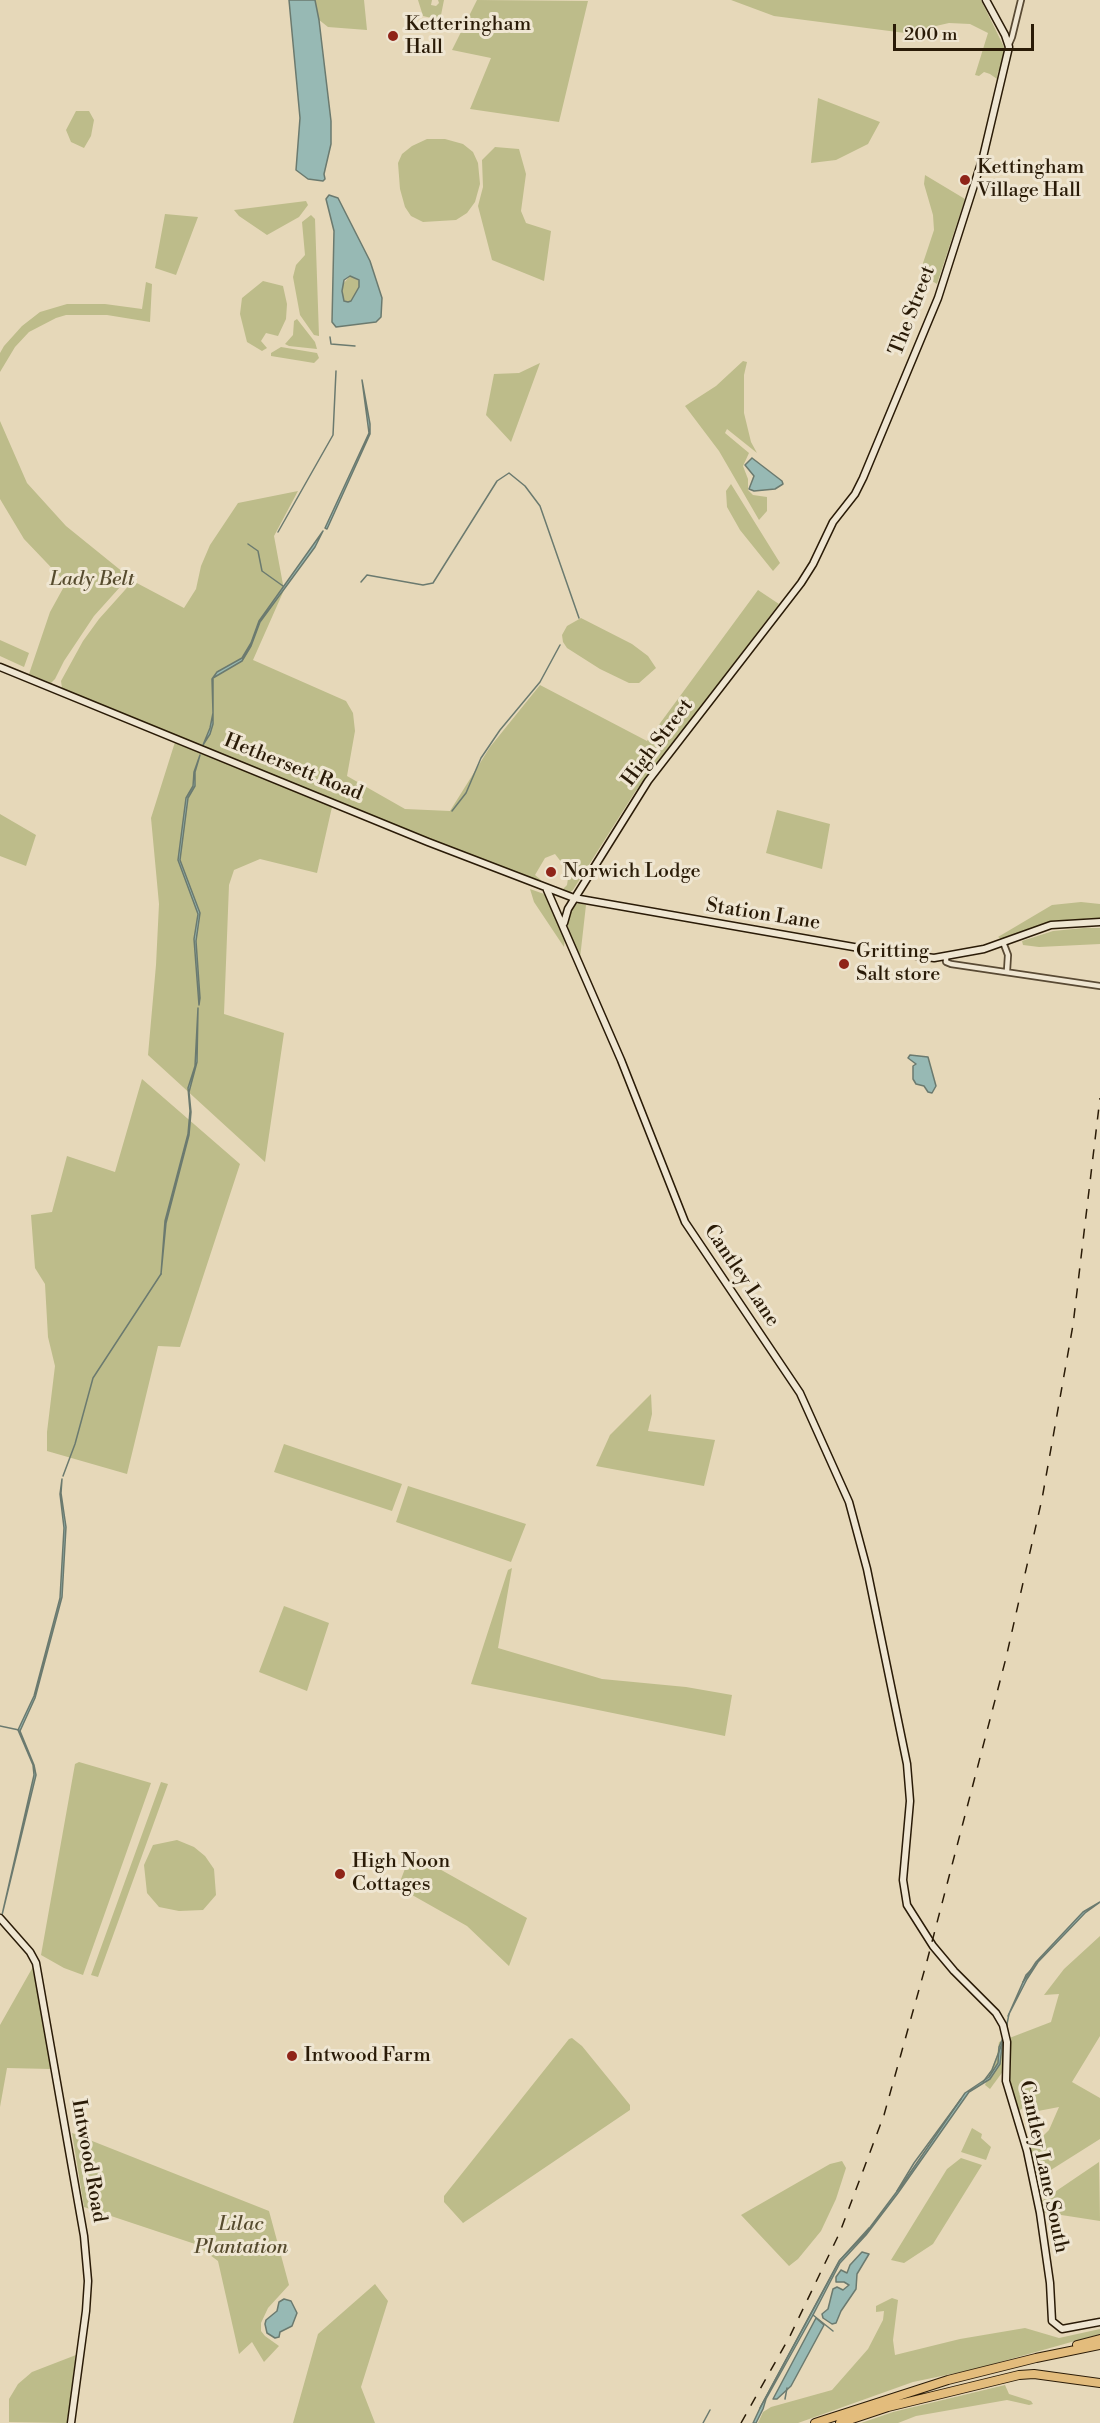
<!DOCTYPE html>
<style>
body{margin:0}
#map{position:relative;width:1100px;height:2423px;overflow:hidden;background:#e6d8b9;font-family:"Libre Bodoni",serif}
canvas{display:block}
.scale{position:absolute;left:893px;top:24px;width:141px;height:27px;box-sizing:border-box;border:3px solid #2a1b07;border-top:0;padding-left:8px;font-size:18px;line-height:21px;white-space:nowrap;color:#2a1b07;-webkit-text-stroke:4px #efe6d2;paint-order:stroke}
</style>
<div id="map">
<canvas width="1100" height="2423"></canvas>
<div class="scale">200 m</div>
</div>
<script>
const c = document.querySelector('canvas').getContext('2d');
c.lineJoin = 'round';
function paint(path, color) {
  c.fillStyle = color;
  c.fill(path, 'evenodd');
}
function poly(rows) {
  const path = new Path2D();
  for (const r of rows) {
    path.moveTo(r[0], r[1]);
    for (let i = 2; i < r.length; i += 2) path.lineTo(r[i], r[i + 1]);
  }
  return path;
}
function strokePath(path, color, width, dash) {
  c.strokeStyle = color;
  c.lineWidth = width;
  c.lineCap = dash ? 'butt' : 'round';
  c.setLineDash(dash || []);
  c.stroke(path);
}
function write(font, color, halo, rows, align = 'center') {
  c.font = font + ' "Libre Bodoni",serif';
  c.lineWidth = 6;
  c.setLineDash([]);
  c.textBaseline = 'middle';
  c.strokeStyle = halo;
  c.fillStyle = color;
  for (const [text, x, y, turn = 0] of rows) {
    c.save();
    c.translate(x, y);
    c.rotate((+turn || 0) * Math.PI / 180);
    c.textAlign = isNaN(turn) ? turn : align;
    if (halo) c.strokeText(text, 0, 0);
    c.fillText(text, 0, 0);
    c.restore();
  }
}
paint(poly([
 [294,0,364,0,367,30,328,27],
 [418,0,432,0,431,5,436,6,439,3,438,0,444,0,440,20,423,16],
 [477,0,588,1,559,122,470,109,491,58,452,50],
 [731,0,981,0,1005,49,1001,72,998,71,997,79,990,74,984,72,979,76,975,75,988,33,970,24,949,23,905,33,774,16],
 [818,98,880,122,868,144,836,160,811,163],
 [76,111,89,111,94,120,91,136,84,148,71,142,66,130],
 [427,139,445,139,463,144,473,152,478,163,480,184,475,202,467,213,456,220,423,222,411,216,405,207,400,189,398,163,402,154,412,146],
 [495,147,519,149,526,174,521,211,526,223,551,231,544,281,492,260,478,206,483,187,482,160],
 [925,175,965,199,937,284,932,281,925,272,923,263,934,230,933,215,924,184],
 [306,201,308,205,299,217,267,235,239,216,234,210],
 [165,214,198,217,176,275,155,268],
 [311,215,315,219,319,336,314,335,300,315,293,277,296,265,305,255,302,222],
 [350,276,359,281,359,287,351,301,348,302,344,301,342,296,343,284],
 [263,281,283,286,287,304,286,319,278,336,266,333,261,341,267,348,262,351,247,342,240,314,242,298],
 [146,282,152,284,150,322,107,315,66,315,56,318,29,332,15,347,0,372,0,353,4,346,22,326,40,312,67,304,105,304,142,309],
 [297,319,315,342,317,349,289,346,285,344,293,335,294,321],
 [281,347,317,353,319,358,314,363,271,356,271,353],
 [743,361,747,362,744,375,744,413,751,442,757,453,727,429,725,433,749,453,743,466,748,479,748,490,753,495,767,497,767,511,759,520,719,451,685,406,716,386],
 [540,363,511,442,486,415,494,374,519,373],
 [0,421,27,483,66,526,129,577,94,616,64,661,55,679,51,683,29,674,50,612,66,583,24,539,0,499],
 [731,484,780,563,773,571,740,530,727,507,726,491],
 [298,491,274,536,284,590,253,660,346,701,353,713,355,731,347,776,405,809,450,811,490,747,540,685,647,741,758,590,779,604,635,792,573,890,569,893,561,891,567,885,569,872,555,854,545,858,535,875,541,880,539,884,62,688,61,681,83,641,99,619,133,581,184,608,196,589,201,566,210,545,238,503],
 [581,618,632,644,648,656,656,668,639,683,629,683,600,669,567,648,563,642,562,635,567,626],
 [0,640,29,653,24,667,0,656],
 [175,742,332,807,317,873,260,859,234,870,229,885,224,1014,284,1033,265,1162,148,1055,156,965,159,904,151,818],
 [777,810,830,824,822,869,766,853],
 [0,814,36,835,26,866,0,856],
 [530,889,544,894,555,910,565,937,564,947,534,902],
 [1081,902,1100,904,1100,918,1052,921,1003,940,998,937,1052,905],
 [579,903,586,905,580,958,571,939,567,923,568,912,572,906],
 [1084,928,1100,928,1100,944,1039,947,1023,945,1022,941,1053,931],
 [142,1079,240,1164,180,1347,158,1346,127,1474,47,1451,47,1432,55,1366,48,1337,45,1284,35,1268,31,1215,52,1212,67,1156,115,1172],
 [651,1394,652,1414,648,1431,715,1440,704,1486,596,1466,610,1435],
 [284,1444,402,1484,392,1511,274,1472],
 [408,1486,526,1524,511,1562,396,1522],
 [512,1568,498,1648,602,1679,686,1687,732,1695,725,1736,471,1684,508,1570],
 [284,1606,329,1623,307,1691,259,1672],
 [79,1762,151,1783,83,1975,64,1968,41,1955,75,1764],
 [161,1782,168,1784,98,1977,91,1975],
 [177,1840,194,1847,205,1856,214,1869,216,1895,203,1910,179,1911,159,1907,147,1893,144,1865,153,1845],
 [411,1853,527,1918,509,1966,467,1926,398,1887],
 [1100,1936,1100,2036,1072,2082,1100,2098,1100,2139,1035,2180,1028,2151,1049,2130,1059,2107,1038,2111,1026,2107,1017,2111,1004,2070,990,2089,985,2085,997,2055,999,2042,1051,2022,1059,1994,1044,1995,1064,1969],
 [34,1965,51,2069,7,2068,0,2107,0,2025],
 [572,2038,582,2046,630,2105,630,2110,463,2223,444,2202,444,2196,569,2039],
 [972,2128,982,2134,981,2138,991,2147,986,2160,961,2152],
 [72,2133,269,2211,289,2285,268,2308,261,2323,261,2331,265,2336,279,2346,264,2362,252,2342,239,2354,218,2261,195,2244,84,2207],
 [961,2158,982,2165,933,2244,904,2263,891,2260,947,2169],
 [842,2161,846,2168,836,2199,821,2231,798,2259,789,2266,741,2215,830,2164],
 [1099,2162,1100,2221,1042,2212,1040,2202],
 [375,2284,388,2301,361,2387,375,2423,293,2423,318,2334],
 [892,2298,898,2300,893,2340,895,2355,960,2339,1025,2328,1059,2338,1100,2329,1100,2334,975,2369,913,2382,798,2423,758,2423,763,2412,771,2407,832,2390,868,2349,883,2320,884,2311,876,2312,876,2306],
 [76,2355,67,2423,9,2422,9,2399,18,2384,32,2372],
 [1005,2385,1009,2394,1031,2401,1033,2404,1029,2405,1007,2400,916,2416,898,2423,861,2423,893,2412]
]), '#bdbc8a');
const water = poly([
 [289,0,315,0,319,20,331,121,331,144,324,174,325,179,323,181,308,179,296,170,300,118,289,0],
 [329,195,338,198,370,261,382,298,381,317,376,322,336,327,332,322,334,231,326,199,329,195],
 [350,276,359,280,359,287,351,301,348,302,344,301,342,291,344,280,350,276],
 [362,380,370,424,370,434,327,529,325,528,369,433,362,380],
 [752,458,782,481,783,484,775,489,754,491,749,489,754,476,745,465,752,458],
 [323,531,315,547,260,622,251,646,242,661,213,678,213,724,210,734,203,745,210,728,213,713,212,679,217,672,242,658,251,643,259,621,323,531],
 [200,755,195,772,195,786,188,798,180,860,200,913,196,941,200,998,199,1005,194,939,198,914,178,860,186,798,193,786,194,772,200,755],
 [198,1008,197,1062,189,1092,191,1112,189,1135,166,1223,161,1274,165,1221,188,1134,190,1111,188,1088,195,1066,198,1008],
 [910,1055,928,1057,936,1086,932,1093,928,1092,924,1086,916,1084,913,1079,913,1066,916,1064,908,1058,910,1055],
 [62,1479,61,1493,66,1527,62,1597,35,1698,20,1731,34,1765,36,1775,2,1915,34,1775,33,1765,18,1730,34,1696,60,1598,64,1528,60,1494,62,1479],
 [1100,1902,1085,1913,1038,1962,1027,1979,1008,2016,1023,1982,1036,1962,1083,1912,1100,1902],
 [1003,2038,1000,2064,990,2079,969,2092,898,2193,866,2235,840,2263,813,2315,766,2399,763,2409,756,2423,753,2423,761,2406,839,2261,865,2234,901,2186,965,2093,989,2077,998,2063,999,2047,1003,2038],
 [862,2252,869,2254,857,2274,856,2289,841,2311,836,2323,832,2324,823,2318,822,2314,828,2309,833,2289,837,2287,843,2290,849,2285,844,2282,836,2282,836,2277,841,2270,847,2273,850,2265,862,2252],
 [284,2299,291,2301,297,2313,292,2326,280,2332,279,2337,275,2338,267,2333,265,2324,266,2320,277,2311,279,2302,284,2299],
 [816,2318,824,2325,791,2386,777,2399,773,2399,816,2318]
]);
paint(water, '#97b9b4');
strokePath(water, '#6b7a6f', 1.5);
strokePath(poly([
 [330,337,331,344,355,346],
 [278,532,333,435,336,371],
 [248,544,258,551,262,571,283,586],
 [361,582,367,575,423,585,433,583,497,481,509,473,525,486,540,506,579,618],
 [452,811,466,793,481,758,500,730,540,682,560,645],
 [63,1476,75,1444,93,1378,161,1274],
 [0,1726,19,1730],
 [1023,1982,1026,1975,1032,1969],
 [1008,2036,1007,2024,1009,2014],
 [983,2082,992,2070,1003,2041],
 [897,2191,914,2163,961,2099],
 [813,2315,833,2331],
 [785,2399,787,2388],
 [760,2408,840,2260,869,2228],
 [703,2423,710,2410]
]), '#6b7a6f', 1.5);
const street = poly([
 [1009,44,1012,37,1021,0],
 [1003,942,1008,955,1007,971],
 [946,957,946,962,951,964,1100,986]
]);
const secondary = poly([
 [0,667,428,842,574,898,865,949,934,958,984,949,1051,925,1100,922],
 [547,890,621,1060,685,1222,800,1393,849,1502,867,1569,907,1764,910,1801,903,1880,907,1905,933,1946,954,1971,996,2013,1003,2025,1007,2042,1006,2081,1027,2151,1040,2213,1050,2283,1052,2321,1062,2329,1100,2322],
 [564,923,568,909,648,781,801,583,813,564,833,522,855,494,863,478,938,298,983,157,1009,47,1005,35,986,0],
 [0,1918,30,1952,36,1963,84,2236,88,2281,86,2311,71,2423]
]);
const highway = poly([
 [1077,2345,1100,2339],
 [815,2423,948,2380,1036,2358,1100,2345],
 [840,2423,888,2407,1019,2375,1034,2374,1100,2383]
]);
strokePath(street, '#594a34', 8);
strokePath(secondary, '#2a1b07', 9);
strokePath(highway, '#2a1b07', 10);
strokePath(street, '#efe6d2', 4.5);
strokePath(secondary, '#efe6d2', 6);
strokePath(highway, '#e3bc7c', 8);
strokePath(poly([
 [741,2423,790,2336,840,2232,884,2115,927,1961,1006,1658,1042,1499,1073,1325,1100,1098]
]), '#2a1b07', 1.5, [10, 10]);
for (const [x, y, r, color] of [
 [393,36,6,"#8f2418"],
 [965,180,6,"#8f2418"],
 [551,872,6,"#8f2418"],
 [844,964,6,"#8f2418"],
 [340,1874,6,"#8f2418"],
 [292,2056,6,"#8f2418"]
]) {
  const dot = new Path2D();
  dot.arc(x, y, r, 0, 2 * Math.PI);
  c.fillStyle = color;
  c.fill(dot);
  strokePath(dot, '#efe6d2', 2);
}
write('20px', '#2a1b07', '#efe6d2', [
 ["Ketteringham",405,25],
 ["Hall",405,48],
 ["Kettingham",977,168],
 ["Village Hall",977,191],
 ["Norwich Lodge",563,872],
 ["Gritting",856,952],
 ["Salt store",856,975],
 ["High Noon",352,1862],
 ["Cottages",352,1885],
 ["Intwood Farm",304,2056]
], 'left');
write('20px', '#2a1b07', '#efe6d2', [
 ["The Street",913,311,-69],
 ["High Street",658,743,-53],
 ["Hethersett Road",293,768,22],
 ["Station Lane",763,915,9],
 ["Cantley Lane",741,1276,56],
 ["Intwood Road",88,2161,80],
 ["Cantley Lane South",1043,2167,78]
]);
write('italic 20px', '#564b2e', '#efe6d2', [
 ["Lady Belt",92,580],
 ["Lilac",241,2225],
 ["Plantation",241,2248]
]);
</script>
